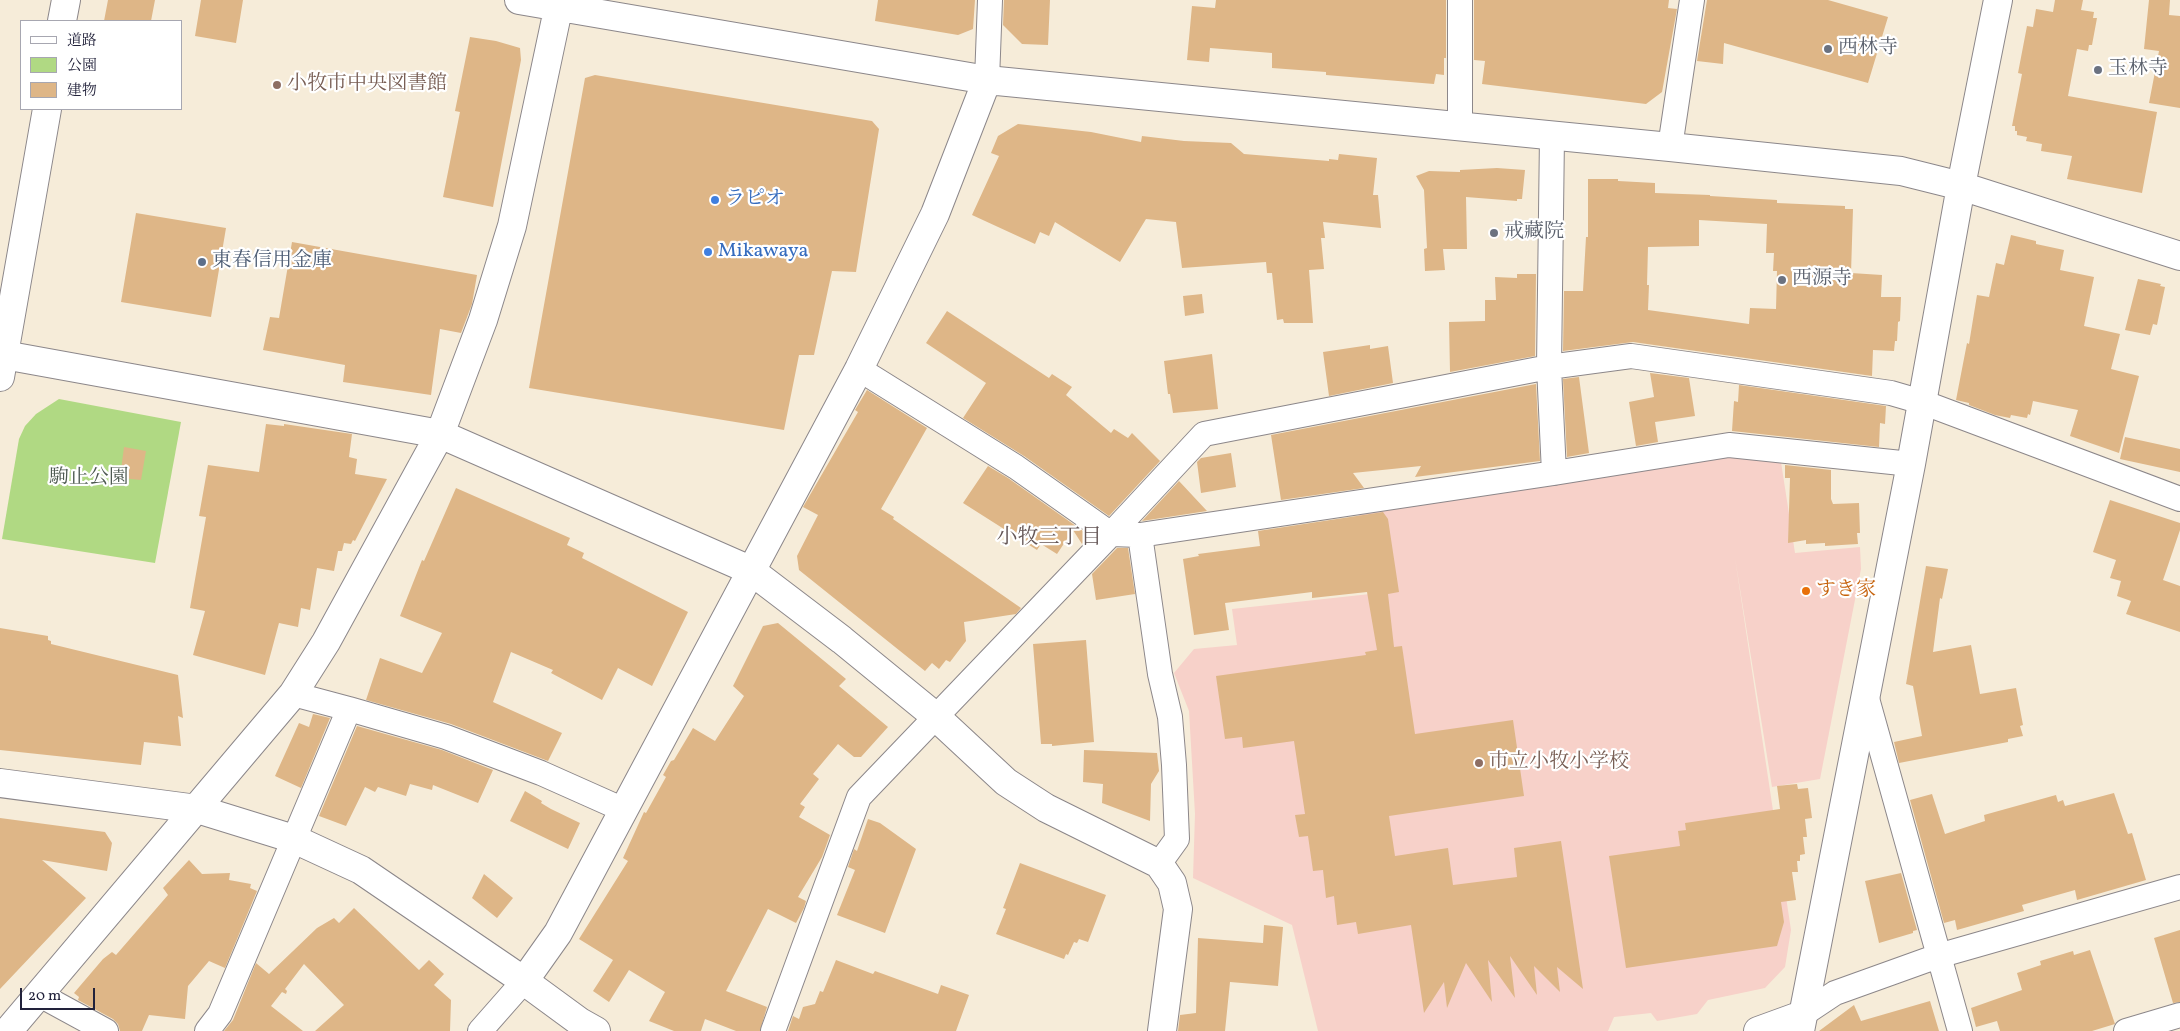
<!DOCTYPE html>
<meta charset="utf-8">
<style>
body{margin:0}
#map{position:relative;width:2180px;height:1031px;overflow:hidden;background:#f6ecd9;font-family:Vollkorn,"Noto Serif JP",serif}
canvas{display:block}
.legend{position:absolute;left:20px;top:20px;width:162px;height:90px;box-sizing:border-box;background:#fff;border:1px solid #a7a7b1;margin:0;padding:6px 9px;list-style:none;font-size:15px;color:#22223b}
.legend li{display:flex;align-items:center;gap:10px;height:25px}
.legend b{width:25px;border:1px solid #a7a7b1}
.scale{position:absolute;left:20px;top:988px;width:75px;height:22px;box-sizing:border-box;border:2px solid #22223b;border-top:0;padding-left:6px;font-size:15px;line-height:18px;white-space:nowrap;color:#22223b;-webkit-text-stroke:4px #fff;paint-order:stroke}
</style>
<div id="map">
<canvas width="2180" height="1031"></canvas>
<ul class="legend">
<li><b style="height:6px;background:#fff"></b>道路</li>
<li><b style="height:14px;background:#b0d983"></b>公園</li>
<li><b style="height:14px;background:#deb687"></b>建物</li>
</ul>
<div class="scale">20 m</div>
</div>
<script>
const c = document.querySelector('canvas').getContext('2d');
c.lineJoin = 'round';
function paint(path, color) {
  c.fillStyle = color;
  c.fill(path, 'evenodd');
}
function poly(rows) {
  const path = new Path2D();
  for (const r of rows) {
    path.moveTo(r[0], r[1]);
    for (let i = 2; i < r.length; i += 2) path.lineTo(r[i], r[i + 1]);
  }
  return path;
}
function strokePath(path, color, width, dash) {
  c.strokeStyle = color;
  c.lineWidth = width;
  c.lineCap = dash ? 'butt' : 'round';
  c.setLineDash(dash || []);
  c.stroke(path);
}
function write(font, color, halo, rows, align = 'center') {
  c.font = font + ' Vollkorn,"Noto Serif JP",serif';
  c.lineWidth = 4.5;
  c.setLineDash([]);
  c.textBaseline = 'middle';
  c.strokeStyle = halo;
  c.fillStyle = color;
  for (const [text, x, y, turn = 0] of rows) {
    c.save();
    c.translate(x, y);
    c.rotate((+turn || 0) * Math.PI / 180);
    c.textAlign = isNaN(turn) ? turn : align;
    if (halo) c.strokeText(text, 0, 0);
    c.fillText(text, 0, 0);
    c.restore();
  }
}
paint(poly([
 [1728,456,1781,462,1795,553,1860,547,1861,569,1820,779,1772,787,1735,558,1791,930,1785,967,1765,988,1708,1000,1697,1014,1657,1021,1651,1013,1614,1017,1608,1031,1318,1031,1292,925,1193,878,1195,814,1189,711,1174,673,1194,649,1237,645,1232,609,1370,594,1358,511]
]), '#f7d1c9');
paint(poly([
 [59,399,181,422,155,563,2,539,19,439,25,426,36,414]
]), '#b0d983');
paint(poly([
 [108,0,155,0,151,21,104,21],
 [201,0,243,0,236,43,195,36],
 [878,0,975,0,973,29,958,35,875,21],
 [1004,0,1050,0,1048,45,1022,44,1003,25],
 [1216,0,1446,0,1446,58,1444,58,1444,75,1436,74,1434,84,1326,75,1326,72,1272,68,1272,53,1210,48,1209,62,1187,60,1192,6,1215,8],
 [1474,0,1669,0,1668,8,1677,9,1662,92,1646,104,1482,84,1485,61,1474,60],
 [1707,0,1828,0,1888,17,1868,83,1724,43,1723,64,1697,61],
 [2055,0,2083,0,2081,10,2094,12,2093,18,2097,18,2092,45,2089,45,2088,51,2077,49,2068,96,2157,112,2142,193,2067,179,2072,156,2041,151,2042,144,2026,141,2027,137,2017,135,2017,131,2015,131,2015,126,2012,126,2022,74,2018,73,2027,26,2033,27,2036,9,2053,12],
 [2149,0,2170,0,2169,15,2180,16,2180,108,2149,103,2159,51,2144,49],
 [470,37,496,41,520,48,521,60,493,207,443,197,460,112,455,111],
 [595,75,872,121,879,129,856,272,832,271,814,355,799,355,784,430,529,388,585,78],
 [1018,124,1091,132,1141,142,1142,136,1184,141,1231,143,1244,154,1329,161,1329,159,1338,160,1339,154,1377,158,1373,195,1378,195,1381,228,1323,222,1325,238,1321,238,1324,269,1309,270,1313,323,1284,323,1283,319,1277,320,1272,273,1267,273,1266,262,1182,268,1176,222,1146,219,1120,262,1055,222,1049,236,1040,232,1035,244,972,215,999,156,991,153,998,136],
 [1497,168,1525,170,1522,199,1517,199,1517,201,1466,197,1467,249,1443,249,1445,270,1425,271,1424,249,1427,248,1424,190,1416,176,1429,171,1460,172,1460,170],
 [1588,179,1618,179,1618,181,1655,183,1655,193,1710,195,1710,196,1777,200,1777,203,1845,206,1845,209,1853,209,1851,273,1882,275,1881,297,1901,297,1900,321,1898,322,1897,341,1895,341,1894,351,1873,350,1872,376,1633,342,1563,351,1564,291,1583,291,1586,237,1588,237],
 [1699,220,1767,224,1766,253,1774,253,1773,271,1777,271,1776,309,1750,308,1749,324,1648,310,1649,285,1647,285,1648,247,1699,246],
 [136,213,226,228,211,317,121,302],
 [2011,235,2036,241,2036,244,2064,250,2060,270,2094,277,2084,326,2120,334,2111,369,2139,376,2119,453,2070,436,2078,410,2033,401,2030,415,2028,414,2027,418,2011,415,2010,418,1995,415,1969,405,1969,403,1956,400,1967,343,1969,344,1977,295,1989,297,1996,263,2004,265],
 [292,242,477,275,472,304,461,333,440,329,431,395,343,382,345,365,263,350,270,317,279,318],
 [1517,274,1536,274,1535,356,1450,372,1449,322,1485,321,1485,300,1496,300,1495,277,1517,278],
 [2138,279,2161,284,2160,286,2165,287,2157,325,2153,324,2150,335,2125,330],
 [1202,294,1204,313,1185,316,1183,296],
 [947,311,1049,378,1052,374,1072,387,1066,395,1111,433,1114,429,1128,438,1132,433,1160,461,1109,516,1024,456,963,418,986,383,926,343],
 [1370,345,1370,349,1388,346,1393,383,1329,396,1323,352],
 [1212,354,1218,409,1173,413,1170,394,1168,394,1164,361],
 [1650,373,1689,378,1695,416,1655,422,1658,442,1636,446,1629,402,1654,397],
 [1579,377,1589,453,1567,457,1563,379],
 [1536,384,1540,461,1415,477,1421,466,1353,473,1364,488,1281,500,1271,435],
 [1739,385,1886,406,1885,424,1880,423,1879,447,1732,431,1734,401,1738,402],
 [867,390,927,428,881,509,894,517,893,519,1021,608,1016,614,964,622,966,641,950,662,946,660,939,669,932,663,925,671,799,570,797,556,818,515,803,507,858,412,855,410],
 [266,424,284,426,284,424,352,434,349,457,357,459,355,474,387,479,355,541,353,540,351,544,344,543,342,551,338,551,334,571,317,568,310,610,301,608,298,627,279,623,265,675,193,655,205,611,190,608,206,517,199,516,208,465,259,472],
 [2125,437,2180,449,2180,472,2120,459],
 [124,447,146,451,141,480,120,478],
 [1231,453,1236,487,1201,493,1197,462,1201,458],
 [1785,465,1831,470,1831,499,1833,504,1859,503,1860,533,1857,533,1858,544,1825,546,1825,543,1806,544,1806,540,1788,543,1790,478,1785,478],
 [988,466,1008,478,1090,536,1082,544,1073,530,1057,554,1041,544,1037,550,963,503],
 [1179,481,1207,511,1142,521],
 [456,488,570,538,567,545,584,553,582,558,688,612,652,686,618,668,602,700,551,673,553,670,511,652,493,702,562,733,548,761,451,724,366,700,380,658,422,673,442,633,400,616,422,560,424,561],
 [2110,500,2180,523,2180,530,2163,580,2180,586,2180,632,2126,614,2131,601,2117,596,2121,581,2110,578,2116,560,2093,552],
 [1383,512,1388,519,1399,592,1388,594,1394,647,1402,646,1415,734,1513,720,1524,796,1389,816,1395,856,1448,848,1453,885,1517,877,1514,848,1561,841,1583,989,1557,967,1560,992,1534,966,1537,995,1510,956,1515,998,1488,960,1492,1002,1466,963,1447,1008,1444,982,1424,1013,1411,925,1358,934,1356,922,1337,925,1334,896,1326,898,1323,870,1313,871,1308,836,1299,837,1295,815,1305,814,1294,741,1243,748,1242,737,1225,739,1216,676,1366,655,1365,652,1377,650,1367,592,1312,598,1312,592,1225,603,1229,630,1194,635,1183,559,1199,556,1198,554,1260,546,1258,531],
 [1117,548,1128,548,1135,594,1096,600,1092,574],
 [1926,566,1948,569,1942,599,1940,598,1933,652,1971,645,1980,694,2016,688,2023,725,2020,726,2023,736,2008,739,2008,742,1899,763,1894,742,1922,736,1913,686,1906,684],
 [778,623,846,679,839,686,888,727,861,757,854,757,838,744,813,774,819,779,800,804,805,807,799,817,830,835,822,857,798,897,806,901,804,908,796,923,768,909,726,991,767,1007,760,1031,736,1031,705,1019,701,1031,674,1031,649,1021,665,992,629,970,609,1002,593,991,613,960,579,939,628,861,623,858,644,812,646,813,666,777,663,775,671,761,674,760,693,728,715,741,744,696,733,686,763,626],
 [0,628,48,636,48,640,51,641,51,644,178,675,183,718,178,716,181,746,144,742,141,765,0,750],
 [1086,640,1094,742,1052,746,1052,744,1041,744,1033,644],
 [313,714,330,718,301,788,275,776,299,723,309,727],
 [357,726,442,750,493,770,478,803,433,785,432,790,410,784,406,796,378,787,375,792,365,787,346,826,319,816],
 [1084,750,1157,753,1159,771,1151,784,1150,821,1102,803,1103,784,1083,782],
 [1797,784,1798,789,1808,788,1812,818,1805,819,1807,837,1803,837,1805,854,1800,855,1800,861,1797,861,1798,872,1792,872,1796,900,1781,902,1784,922,1777,946,1626,968,1609,856,1680,846,1678,831,1686,830,1685,823,1780,809,1777,786],
 [525,791,542,801,541,803,551,809,580,823,568,849,510,821],
 [2114,793,2128,834,2132,833,2146,880,2077,900,2075,890,2022,905,2024,911,1957,930,1955,920,1944,923,1910,800,1932,794,1945,834,1985,821,1984,815,2056,795,2058,802,2063,800,2065,806],
 [0,818,105,832,112,843,107,871,42,860,86,898,0,989],
 [868,819,880,823,916,849,885,933,837,915,855,870,848,867,854,849,857,851],
 [189,860,202,874,230,873,229,880,251,884,250,888,257,891,225,968,209,961,188,986,185,1019,149,1015,142,1031,120,1031,118,1024,113,1019,78,1000,79,997,74,993,103,959,112,952,116,955,168,895,163,888],
 [1020,863,1106,895,1088,942,1079,939,1077,943,1074,942,1068,955,1066,954,1064,959,996,934,1006,909,1003,908],
 [1901,873,1917,930,1913,931,1913,933,1879,943,1865,881],
 [484,874,513,898,497,918,472,898],
 [354,908,419,970,429,960,444,974,434,985,451,1000,450,1031,315,1031,344,1005,304,964,285,989,287,991,286,994,282,992,271,1006,303,1031,224,1031,233,1020,256,963,269,974,317,928,334,918,339,923],
 [1264,925,1283,927,1278,986,1230,982,1225,1031,1178,1031,1180,1015,1196,1013,1198,938,1263,943],
 [2180,930,2180,1002,2173,1003,2154,938],
 [2090,950,2115,1024,2092,1031,2000,1031,1997,1021,1976,1027,1971,1008,2022,990,2017,973,2041,965,2040,961,2073,951,2074,955],
 [836,960,873,974,875,971,938,994,941,985,969,995,956,1031,788,1031,793,1016,799,1019,803,1007,815,1004,820,991,823,992],
 [1930,1001,1939,1031,1819,1031,1854,1005,1861,1021]
]), '#deb687');
const minor = poly([
 [987,80,990,0],
 [1460,127,1460,0],
 [1552,136,1549,367,1554,473],
 [1670,147,1692,0],
 [859,369,1016,467,1111,534,1204,434,1549,367,1631,356,1891,393,1922,402,2180,499],
 [1140,535,1160,674,1170,717,1174,765,1177,839,1159,864],
 [293,694,349,709],
 [1866,695,1960,1031],
 [40,995,106,1031],
 [1802,1015,1835,993,1938,956,2180,887],
 [207,1031,220,1014,349,709,446,737,541,773,624,810],
 [480,1031,524,981],
 [773,1031,859,797,1111,534,1140,535,1554,473,1729,445,1911,464],
 [2126,1031,2180,1015]
]);
const tertiary = poly([
 [519,0,987,80,1670,147,1901,171,1961,186,2180,256],
 [62,21,66,0],
 [4,355,440,434,750,570,842,640,935,716,1006,782,1046,808,1159,864,1172,883,1178,909,1162,1031],
 [0,377,47,109],
 [0,783,197,809,294,839,361,870,524,981,580,1022,596,1031],
 [524,981,558,933,859,369,935,214,987,80],
 [8,1031,293,694,326,642,440,434,483,320,512,226,560,0],
 [1758,1031,1802,1015],
 [1800,1031,1911,464,1961,186,1998,0]
]);
strokePath(minor, '#8c878a', 26);
strokePath(tertiary, '#8c878a', 30);
strokePath(minor, '#fff', 24);
strokePath(tertiary, '#fff', 28);
for (const [x, y, r, color] of [
 [1828,49,5,"#6b7280"],
 [2098,70,5,"#6b7280"],
 [277,85,5,"#8d6e63"],
 [715,200,5,"#3f7fe0"],
 [1494,233,5,"#6b7280"],
 [708,252,5,"#3f7fe0"],
 [202,262,5,"#5c6f8a"],
 [1782,280,5,"#6b7280"],
 [1806,591,5,"#e8710a"],
 [1479,763,5,"#8d6e63"]
]) {
  const dot = new Path2D();
  dot.arc(x, y, r, 0, 2 * Math.PI);
  c.fillStyle = color;
  c.fill(dot);
  strokePath(dot, '#fff', 2);
}
write('20px', '#5b616d', '#fff', [
 ["西林寺",1838,49],
 ["玉林寺",2108,70],
 ["戒藏院",1504,233],
 ["西源寺",1792,280]
], 'left');
write('20px', '#785e54', '#fff', [
 ["小牧市中央図書館",287,85],
 ["市立小牧小学校",1489,763]
], 'left');
write('20px', '#366cbe', '#fff', [
 ["ラピオ",725,200],
 ["Mikawaya",718,252]
], 'left');
write('20px', '#4e5e75', '#fff', [
 ["東春信用金庫",212,262]
], 'left');
write('20px', '#4d5951', '#fff', [
 ["駒止公園",89,479]
]);
write('20px', '#c56008', '#fff', [
 ["すき家",1816,591]
], 'left');
write('21px', '#645656', '#fff', [
 ["小牧三丁目",1049,539]
]);
</script>
